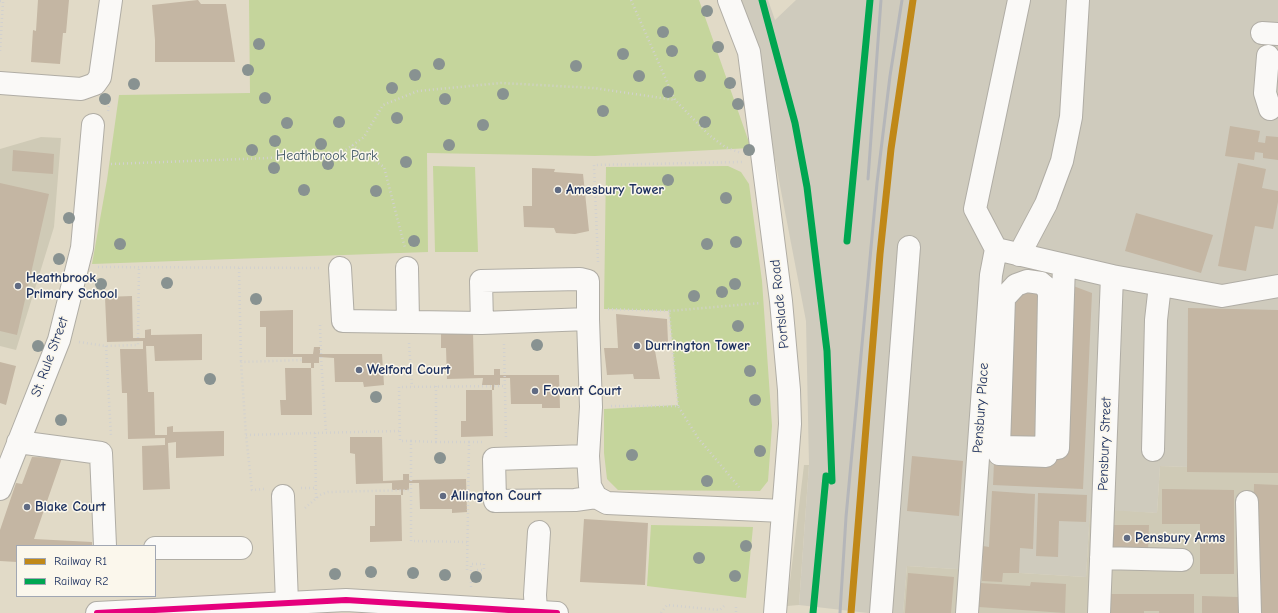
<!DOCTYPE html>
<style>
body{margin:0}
#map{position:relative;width:1278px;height:613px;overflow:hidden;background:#e1dac7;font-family:"Comic Neue",sans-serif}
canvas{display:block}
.legend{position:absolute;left:16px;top:545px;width:140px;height:52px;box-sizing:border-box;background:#fbf7ec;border:1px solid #a1a7b3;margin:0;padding:5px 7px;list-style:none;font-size:12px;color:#1b2f5e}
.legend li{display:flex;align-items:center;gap:8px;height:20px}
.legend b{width:20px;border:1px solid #a1a7b3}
</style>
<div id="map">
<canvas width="1278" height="613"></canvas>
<ul class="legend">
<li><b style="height:5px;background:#c08818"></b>Railway R1</li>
<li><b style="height:5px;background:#00a651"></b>Railway R2</li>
</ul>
</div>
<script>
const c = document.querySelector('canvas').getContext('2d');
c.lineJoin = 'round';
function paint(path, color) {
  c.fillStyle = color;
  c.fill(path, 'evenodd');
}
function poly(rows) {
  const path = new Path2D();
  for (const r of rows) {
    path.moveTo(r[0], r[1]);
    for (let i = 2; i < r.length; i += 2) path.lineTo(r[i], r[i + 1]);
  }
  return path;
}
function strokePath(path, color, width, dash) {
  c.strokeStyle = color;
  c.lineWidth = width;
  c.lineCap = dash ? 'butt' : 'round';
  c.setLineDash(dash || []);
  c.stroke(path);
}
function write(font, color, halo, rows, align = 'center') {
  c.font = font + ' "Comic Neue",sans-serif';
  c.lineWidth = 3;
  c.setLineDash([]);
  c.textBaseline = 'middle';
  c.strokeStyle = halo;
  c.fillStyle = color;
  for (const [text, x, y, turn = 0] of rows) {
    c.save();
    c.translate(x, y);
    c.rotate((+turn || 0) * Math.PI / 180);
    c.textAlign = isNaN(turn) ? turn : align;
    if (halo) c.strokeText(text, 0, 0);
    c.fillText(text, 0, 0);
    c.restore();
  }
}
paint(poly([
 [41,137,61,138,54,227,16,350,0,346,0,149],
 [804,465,809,465,799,605,787,606],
 [1160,466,1278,470,1278,613,903,613,907,566,1086,577,1090,508,1157,513]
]), '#cfcab6');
paint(poly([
 [735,0,768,0,775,20,796,0,1278,0,1278,470,1160,466,1157,513,1090,509,1086,577,907,566,903,613,868,613,799,605,809,465,806,321,756,61]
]), '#cfcbbd');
paint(poly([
 [249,0,699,0,751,148,595,156,427,153,428,252,92,264,107,180,119,95,250,93],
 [433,166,475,167,478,252,435,252],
 [728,166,741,172,749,184,762,281,772,426,768,481,760,491,618,490,607,479,604,453,604,409,678,405,669,311,604,309,606,167],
 [651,525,753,527,746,598,647,586]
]), '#c5d59c');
paint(poly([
 [38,0,69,0,66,33,63,33,60,64,31,62,33,30,36,31],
 [198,0,201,4,226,4,235,62,155,62,155,40,152,5],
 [1230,126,1260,131,1258,142,1265,143,1266,136,1278,137,1278,160,1263,158,1263,153,1255,152,1254,160,1225,156],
 [13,150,54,154,53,174,12,171],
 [1238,163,1266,169,1262,188,1278,191,1278,202,1273,229,1255,226,1246,271,1218,266],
 [532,168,555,169,554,172,583,174,589,231,575,234,556,233,554,228,524,227,523,206,532,206],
 [0,183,49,194,17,335,0,331],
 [1136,213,1213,235,1201,273,1125,251],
 [1052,278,1092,293,1083,489,993,485,1001,300],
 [132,296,133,338,145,338,145,330,151,329,151,335,202,334,202,360,155,361,154,346,146,346,148,392,154,392,155,435,167,435,167,427,173,426,173,432,224,431,224,456,176,458,176,442,168,443,170,489,143,490,142,446,165,445,165,438,128,439,127,393,122,393,120,349,143,349,143,341,107,342,105,297],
 [1188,308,1278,310,1278,473,1187,472],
 [293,310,293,354,313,354,314,347,320,347,320,354,382,354,384,385,364,387,363,382,335,382,334,358,319,357,319,363,314,363,314,368,311,368,311,363,302,363,302,357,266,357,266,327,260,327,260,311],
 [616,314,667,319,668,342,654,345,660,379,634,379,633,374,607,375,604,348,618,348],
 [441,332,473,332,474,375,494,375,494,369,500,369,500,375,559,375,560,408,542,408,542,404,511,404,510,378,500,378,500,385,494,385,494,390,492,390,492,385,482,385,483,378,447,379,446,348,441,348],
 [0,362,16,366,6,405,0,403],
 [285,368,311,368,312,415,281,415,280,400,286,400],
 [466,390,492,390,493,436,461,437,461,421,466,421],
 [350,437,382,437,383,481,403,480,403,474,409,474,409,480,466,479,467,512,452,513,452,509,420,509,419,483,409,483,409,490,403,490,403,495,401,495,401,490,392,490,392,483,356,484,355,454,350,453],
 [912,456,963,461,959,516,907,511],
 [32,457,62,458,34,539,92,542,92,546,17,546,17,562,0,561,0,530,16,483,22,484],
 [1254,484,1278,485,1278,613,1258,613,1253,542],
 [1162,489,1234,490,1234,574,1200,574,1200,524,1162,524],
 [992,491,1035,494,1033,549,1020,548,1019,573,1003,573,1002,582,982,581,983,546,989,547],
 [1038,493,1087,495,1086,522,1059,521,1058,557,1036,556],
 [375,495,401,495,402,541,370,542,370,526,375,526],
 [584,519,648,523,645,585,580,582],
 [1113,525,1149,525,1148,551,1112,550],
 [908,573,954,577,951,613,905,613],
 [1031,582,1066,584,1065,613,979,607,980,583,1030,586],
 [1108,594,1194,594,1194,613,1159,613,1159,611,1144,611,1144,613,1108,613],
 [1202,596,1238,597,1238,613,1202,613]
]), '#c4b6a3');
const minor = poly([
 [729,0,749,52,781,301,789,390,790,424,775,613],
 [1262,33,1278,34],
 [1268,56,1265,93,1270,109],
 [0,83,81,89,95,84,100,77,111,0],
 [996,249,1112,276,1222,296,1278,286],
 [1019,255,1046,204,1062,161,1071,117,1078,0],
 [340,268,343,321,482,323,588,319,591,407,588,456,590,486,596,497,607,503,783,511],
 [407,268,408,321],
 [482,323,481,281,580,279,588,281,588,319],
 [18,442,101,453,105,546],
 [1153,450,1156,320,1160,285],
 [999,454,1046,456,1049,295,1048,289,1041,283,1027,281,1016,285,1004,298,999,447,1058,448,1064,265],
 [588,456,494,459,495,501,575,500,596,497],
 [0,489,59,340,82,248,93,125],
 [283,496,287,603],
 [1247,502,1250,613],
 [155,548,241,548],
 [1101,558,1182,560],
 [536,611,535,595,539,532],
 [881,613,909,247],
 [967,613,991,275,996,249,975,209,1019,0],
 [1099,613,1112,276]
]);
const major = poly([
 [97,613,346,600,557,613]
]);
strokePath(minor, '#b0ada5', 24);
strokePath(major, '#b0ada5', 24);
strokePath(poly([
 [631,0,675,100,709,135,725,147,741,153],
 [0,1,3,1,0,52],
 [108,111,110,99],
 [352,145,384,167,405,248],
 [111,164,268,158,343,152,364,137,383,105,418,91,501,83,594,88,675,100],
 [598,262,594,165,743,162],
 [98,267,319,268],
 [239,268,241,362],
 [608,309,669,311],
 [138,338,139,267],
 [79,342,106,346,138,345,138,341],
 [409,343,412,387],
 [504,344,506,439],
 [106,346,111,436],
 [321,354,320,325,323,325],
 [321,357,326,432],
 [436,386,436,442,411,441,411,541,468,542],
 [611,406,678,406,698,438,739,487],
 [678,406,669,311,761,303],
 [246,435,315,433],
 [411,441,400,441,399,387,505,386],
 [436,442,469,442],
 [301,488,316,488],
 [264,489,252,490,246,435,241,362,302,360],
 [316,498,315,433,400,431],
 [305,508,320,495,328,492,411,490],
 [467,570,469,442,482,442],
 [471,587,471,564,484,564,484,570,477,570],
 [736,607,736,613],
 [661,613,667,605,720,610,724,606]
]), '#d2d1cf', 2.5, [1, 3]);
strokePath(minor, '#faf9f7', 22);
strokePath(major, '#faf9f7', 22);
strokePath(poly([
 [853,166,870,0],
 [868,179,881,0],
 [840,613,846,517,877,183,890,76,902,0]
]), '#b5b6b9', 3);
strokePath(poly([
 [97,613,346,600,557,613]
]), '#e5007d', 6);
strokePath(poly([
 [851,613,880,254,891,149,913,0]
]), '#c08818', 7);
strokePath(poly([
 [762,0,795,123,807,187,827,351,832,481],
 [847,241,870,0],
 [813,613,826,476]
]), '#00a651', 7);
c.fillStyle = '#889291';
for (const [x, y] of [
 [707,11],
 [663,32],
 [259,44],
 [718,47],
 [672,51],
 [623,54],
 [439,64],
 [576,66],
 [248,70],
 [415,75],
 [639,76],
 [700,76],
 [730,83],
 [134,84],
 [392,88],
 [668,92],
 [503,94],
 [265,98],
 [105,99],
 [445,99],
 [738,104],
 [603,111],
 [397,118],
 [339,122],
 [705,122],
 [287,123],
 [483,125],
 [275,141],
 [321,144],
 [449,145],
 [252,150],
 [749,150],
 [406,162],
 [328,164],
 [274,168],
 [668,180],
 [304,190],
 [376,191],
 [726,198],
 [69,218],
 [414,241],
 [736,242],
 [120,244],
 [707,244],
 [59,259],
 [167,283],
 [101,284],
 [735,284],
 [722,292],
 [694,296],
 [256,299],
 [738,326],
 [537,345],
 [38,346],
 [750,371],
 [210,379],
 [376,397],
 [755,400],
 [61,420],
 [760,451],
 [632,455],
 [440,458],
 [707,481],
 [746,546],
 [699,558],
 [371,572],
 [413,573],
 [335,574],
 [445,575],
 [735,576],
 [476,577]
]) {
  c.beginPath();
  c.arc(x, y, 6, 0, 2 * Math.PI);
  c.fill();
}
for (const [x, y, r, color] of [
 [558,190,4,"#606b83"],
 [18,286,4,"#606b83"],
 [637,346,4,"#606b83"],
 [359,370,4,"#606b83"],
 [535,391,4,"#606b83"],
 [443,496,4,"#606b83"],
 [27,507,4,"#606b83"],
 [1127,538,4,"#606b83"]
]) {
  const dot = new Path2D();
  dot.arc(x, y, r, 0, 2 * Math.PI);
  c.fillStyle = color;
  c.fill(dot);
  strokePath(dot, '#fbf7ec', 1.5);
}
write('14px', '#405865', '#fbf7ec', [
 ["Heathbrook Park",327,156]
]);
write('bold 14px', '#1b2f5e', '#fbf7ec', [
 ["Amesbury Tower",566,190],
 ["Heathbrook",26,278],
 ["Primary School",26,294],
 ["Durrington Tower",645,346],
 ["Welford Court",367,370],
 ["Fovant Court",543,391],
 ["Allington Court",451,496],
 ["Blake Court",35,507],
 ["Pensbury Arms",1135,538]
], 'left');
write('14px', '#1b2f5e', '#fbf7ec', [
 ["Portslade Road",780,304,-96],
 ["St. Rule Street",50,357,-70],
 ["Pensbury Place",981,408,-86],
 ["Pensbury Street",1105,444,-88]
]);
</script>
